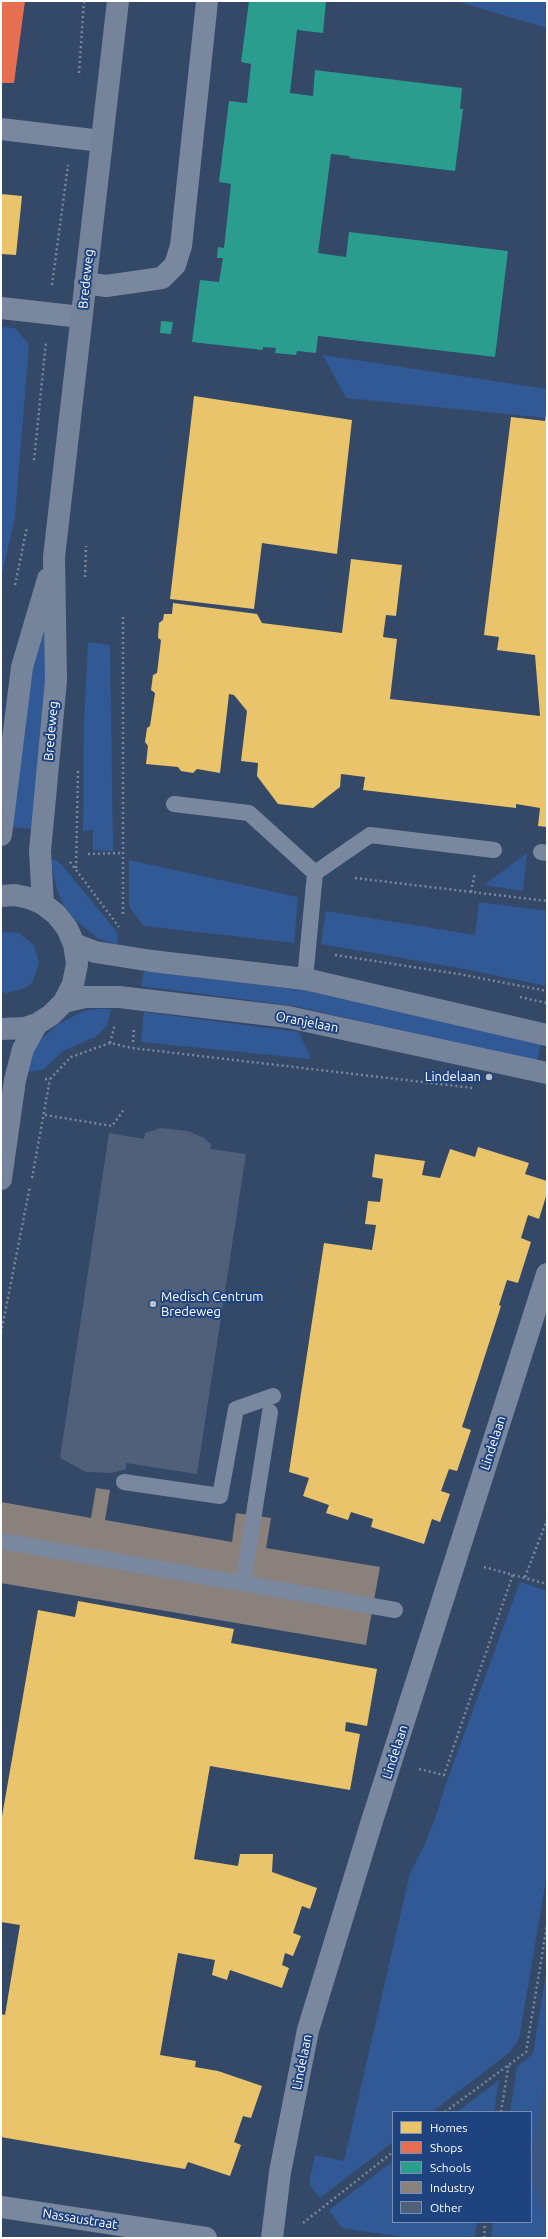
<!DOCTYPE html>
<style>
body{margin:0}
#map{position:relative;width:548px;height:2239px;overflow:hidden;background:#344868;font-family:Ubuntu,sans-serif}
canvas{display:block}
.frame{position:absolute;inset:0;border:2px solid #fff;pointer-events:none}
.legend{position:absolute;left:392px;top:2111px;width:140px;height:112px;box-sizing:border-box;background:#1e437e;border:1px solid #788eb2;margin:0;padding:5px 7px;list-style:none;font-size:12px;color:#fff}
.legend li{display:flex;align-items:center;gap:8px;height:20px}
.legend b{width:20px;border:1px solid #788eb2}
</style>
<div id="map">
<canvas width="548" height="2239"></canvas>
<div class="frame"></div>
<ul class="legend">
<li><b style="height:11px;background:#e9c46a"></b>Homes</li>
<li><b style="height:11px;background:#e76f51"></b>Shops</li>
<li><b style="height:11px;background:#2a9d8f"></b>Schools</li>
<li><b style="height:11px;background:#8a817c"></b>Industry</li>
<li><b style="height:11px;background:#50607a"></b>Other</li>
</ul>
</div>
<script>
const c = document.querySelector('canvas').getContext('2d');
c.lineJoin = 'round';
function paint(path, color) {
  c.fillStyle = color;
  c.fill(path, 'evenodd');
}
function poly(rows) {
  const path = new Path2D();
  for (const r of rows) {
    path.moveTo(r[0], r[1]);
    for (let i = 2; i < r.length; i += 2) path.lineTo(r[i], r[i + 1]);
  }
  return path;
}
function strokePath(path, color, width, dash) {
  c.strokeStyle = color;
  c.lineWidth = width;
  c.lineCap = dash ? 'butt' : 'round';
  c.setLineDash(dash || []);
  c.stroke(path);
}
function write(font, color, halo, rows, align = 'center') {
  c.font = font + ' Ubuntu,sans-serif';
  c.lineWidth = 4;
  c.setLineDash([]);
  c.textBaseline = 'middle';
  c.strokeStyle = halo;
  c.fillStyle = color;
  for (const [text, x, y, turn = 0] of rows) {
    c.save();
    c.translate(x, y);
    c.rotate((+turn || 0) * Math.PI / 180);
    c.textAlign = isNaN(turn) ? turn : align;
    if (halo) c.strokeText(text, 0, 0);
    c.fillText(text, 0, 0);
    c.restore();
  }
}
paint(poly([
 [456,1,547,1,547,28],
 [1,327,15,328,29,344,15,517,1,578],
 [323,355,547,389,547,418,346,398],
 [42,617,51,619,32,829,13,827,27,682],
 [88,642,110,645,113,851,93,850,93,830,83,831,84,721],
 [527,853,523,891,484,885],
 [54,859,62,865,113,927,117,933,118,945,97,938,72,917,63,904,57,890,52,867,52,860],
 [129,860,298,897,294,943,144,926,129,907],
 [479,902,547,911,547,986,459,968,321,944,326,911,475,935],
 [9,932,19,933,34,945,39,963,33,981,26,988,7,993,1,992,1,933],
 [144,971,303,990,541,1044,537,1061,294,1006,141,986],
 [97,1009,111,1009,107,1026,95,1037,63,1051,43,1070,27,1072,33,1051,41,1039,58,1024,86,1010],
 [144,1012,299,1032,311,1059,141,1042],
 [520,1582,547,1591,547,1874,519,2039,510,2052,432,2112,393,2112,393,2142,320,2198,309,2184,315,2155,344,2161,410,1873,424,1846,437,1813,444,1789],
 [547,1967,547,2071,531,2158,531,2112,510,2112,517,2067,533,2054],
 [499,2080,494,2112,457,2112],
 [393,2161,393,2222,477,2222,475,2238,408,2238,342,2228,329,2210],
 [531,2175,547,2223,547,2238,491,2238,493,2222,531,2222]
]), '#315995');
paint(poly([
 [547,2055,547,2223,531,2175,531,2158,547,2071]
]), '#3b5781');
paint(poly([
 [1,194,22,196,16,255,1,254],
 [194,396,352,420,337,554,262,543,254,609,170,599],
 [546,414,547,827,538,826,540,808,516,804,516,808,363,790,365,777,341,774,340,787,313,808,278,804,257,776,258,763,241,761,247,711,234,695,229,694,220,773,197,769,193,773,181,771,178,767,146,764,148,746,145,742,147,728,150,726,155,693,151,690,153,675,157,673,161,640,158,638,159,623,163,620,164,614,172,614,173,603,257,614,262,623,342,633,351,559,402,565,396,616,386,615,383,637,397,639,390,699,540,716,535,655,497,650,499,637,484,635,511,417,545,421],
 [478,1147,529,1163,525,1174,547,1181,547,1193,539,1219,528,1215,521,1238,531,1242,518,1283,507,1280,499,1305,501,1306,462,1427,471,1430,457,1471,449,1469,441,1491,450,1494,440,1522,432,1519,424,1544,371,1527,373,1519,351,1512,348,1520,326,1513,329,1505,303,1496,309,1478,289,1472,324,1243,372,1250,376,1225,365,1224,368,1201,380,1202,383,1179,372,1177,375,1154,425,1161,422,1175,440,1178,450,1149,475,1157],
 [78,1601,234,1629,231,1643,377,1669,367,1726,346,1722,345,1731,360,1734,350,1790,210,1766,194,1859,238,1866,240,1854,273,1854,272,1872,317,1888,310,1909,302,1906,293,1933,301,1936,293,1956,285,1953,282,1965,289,1968,282,1988,230,1970,227,1980,212,1975,215,1960,178,1953,160,2055,196,2061,195,2067,218,2071,262,2086,251,2118,243,2116,234,2142,241,2145,230,2176,188,2162,185,2169,1,2137,1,2014,5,2015,20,1925,1,1922,1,1822,38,1610,75,1617]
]), '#e9c46a');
paint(poly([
 [1,1,25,1,14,83,1,83]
]), '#e76f51');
paint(poly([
 [249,1,326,1,323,33,297,30,290,93,313,96,315,70,462,88,460,109,463,109,455,171,349,158,350,156,331,154,318,253,346,257,349,232,508,251,495,357,318,336,316,353,297,351,296,355,275,353,276,348,263,347,263,350,192,342,200,280,219,282,223,258,217,258,218,247,224,248,231,184,219,182,229,101,247,103,251,64,241,62],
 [161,321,173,322,171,334,160,333]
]), '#2a9d8f');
paint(poly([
 [96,1488,110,1490,105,1520,232,1542,236,1513,271,1518,266,1548,380,1567,366,1645,1,1583,1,1502,91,1518]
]), '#8a817c');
paint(poly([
 [161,1128,188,1131,204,1138,211,1144,210,1149,246,1154,197,1474,126,1463,126,1469,112,1473,86,1472,60,1458,109,1133,144,1139,145,1133]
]), '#50607a');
strokePath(poly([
 [79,73,84,1],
 [52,285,68,165],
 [34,460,46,342],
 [85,577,86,546],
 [15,585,27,527],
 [88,854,122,853],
 [70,862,119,927],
 [76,868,78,770],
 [355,878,547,901],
 [471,892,475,873],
 [123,914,123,617],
 [335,955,459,974,547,991],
 [520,997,547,1003],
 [133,1042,134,1028],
 [110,1043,115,1024],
 [45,1079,50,1079,71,1057,110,1043,132,1048,473,1088],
 [45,1115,112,1126,125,1108],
 [32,1178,50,1079],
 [1,1333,30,1186],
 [484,1567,547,1584],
 [525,1577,547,1520],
 [419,1769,444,1775,513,1574],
 [445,2112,526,2052,547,1925],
 [501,2112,509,2063],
 [303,2223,393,2152],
 [484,2238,485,2222]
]), '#79889f', 2.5, [2, 3]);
strokePath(poly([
 [174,804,249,813,315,873],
 [541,852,547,853],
 [315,873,370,835,494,850],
 [305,979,315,873],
 [124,1482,220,1496,236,1409,273,1396],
 [1,1541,395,1610],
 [243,1583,270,1412]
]), '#79889f', 16);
strokePath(poly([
 [1,129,101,141],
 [85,283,106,286,162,278,175,265,181,246,207,1],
 [1,308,81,317],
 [1,2207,206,2238],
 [272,2238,280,2172,308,2030,371,1824,547,1274]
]), '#79889f', 22);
strokePath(poly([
 [1,835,22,667,48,579],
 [1,896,15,895,29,898,43,904,56,914,67,928,74,944,77,964,73,984,64,1002,51,1015,37,1024,25,1028,1,1029],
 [43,904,40,851,56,680,54,557,118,1],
 [74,944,95,952,152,961,305,979,547,1035],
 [64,1002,85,997,119,997,288,1017,547,1073],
 [1,1179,15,1080,23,1049,37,1024]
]), '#75849b', 22);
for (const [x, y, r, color] of [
 [489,1077,4,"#b8bfca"],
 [153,1304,4,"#b8bfca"]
]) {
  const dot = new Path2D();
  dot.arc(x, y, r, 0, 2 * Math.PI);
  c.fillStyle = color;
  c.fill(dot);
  strokePath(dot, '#1e437e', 1.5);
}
write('13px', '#fff', '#1e437e', [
 ["Bredeweg",86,279,-84],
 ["Bredeweg",51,731,-85],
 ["Oranjelaan",307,1022,11],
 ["Lindelaan",493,1443,-72],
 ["Lindelaan",395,1752,-72],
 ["Lindelaan",302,2062,-79],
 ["Nassaustraat",80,2219,9]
]);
write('13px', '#fff', '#1e437e', [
 ["Lindelaan",481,1077],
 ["Medisch Centrum",161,1297,"left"],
 ["Bredeweg",161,1312,"left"]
], 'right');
</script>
